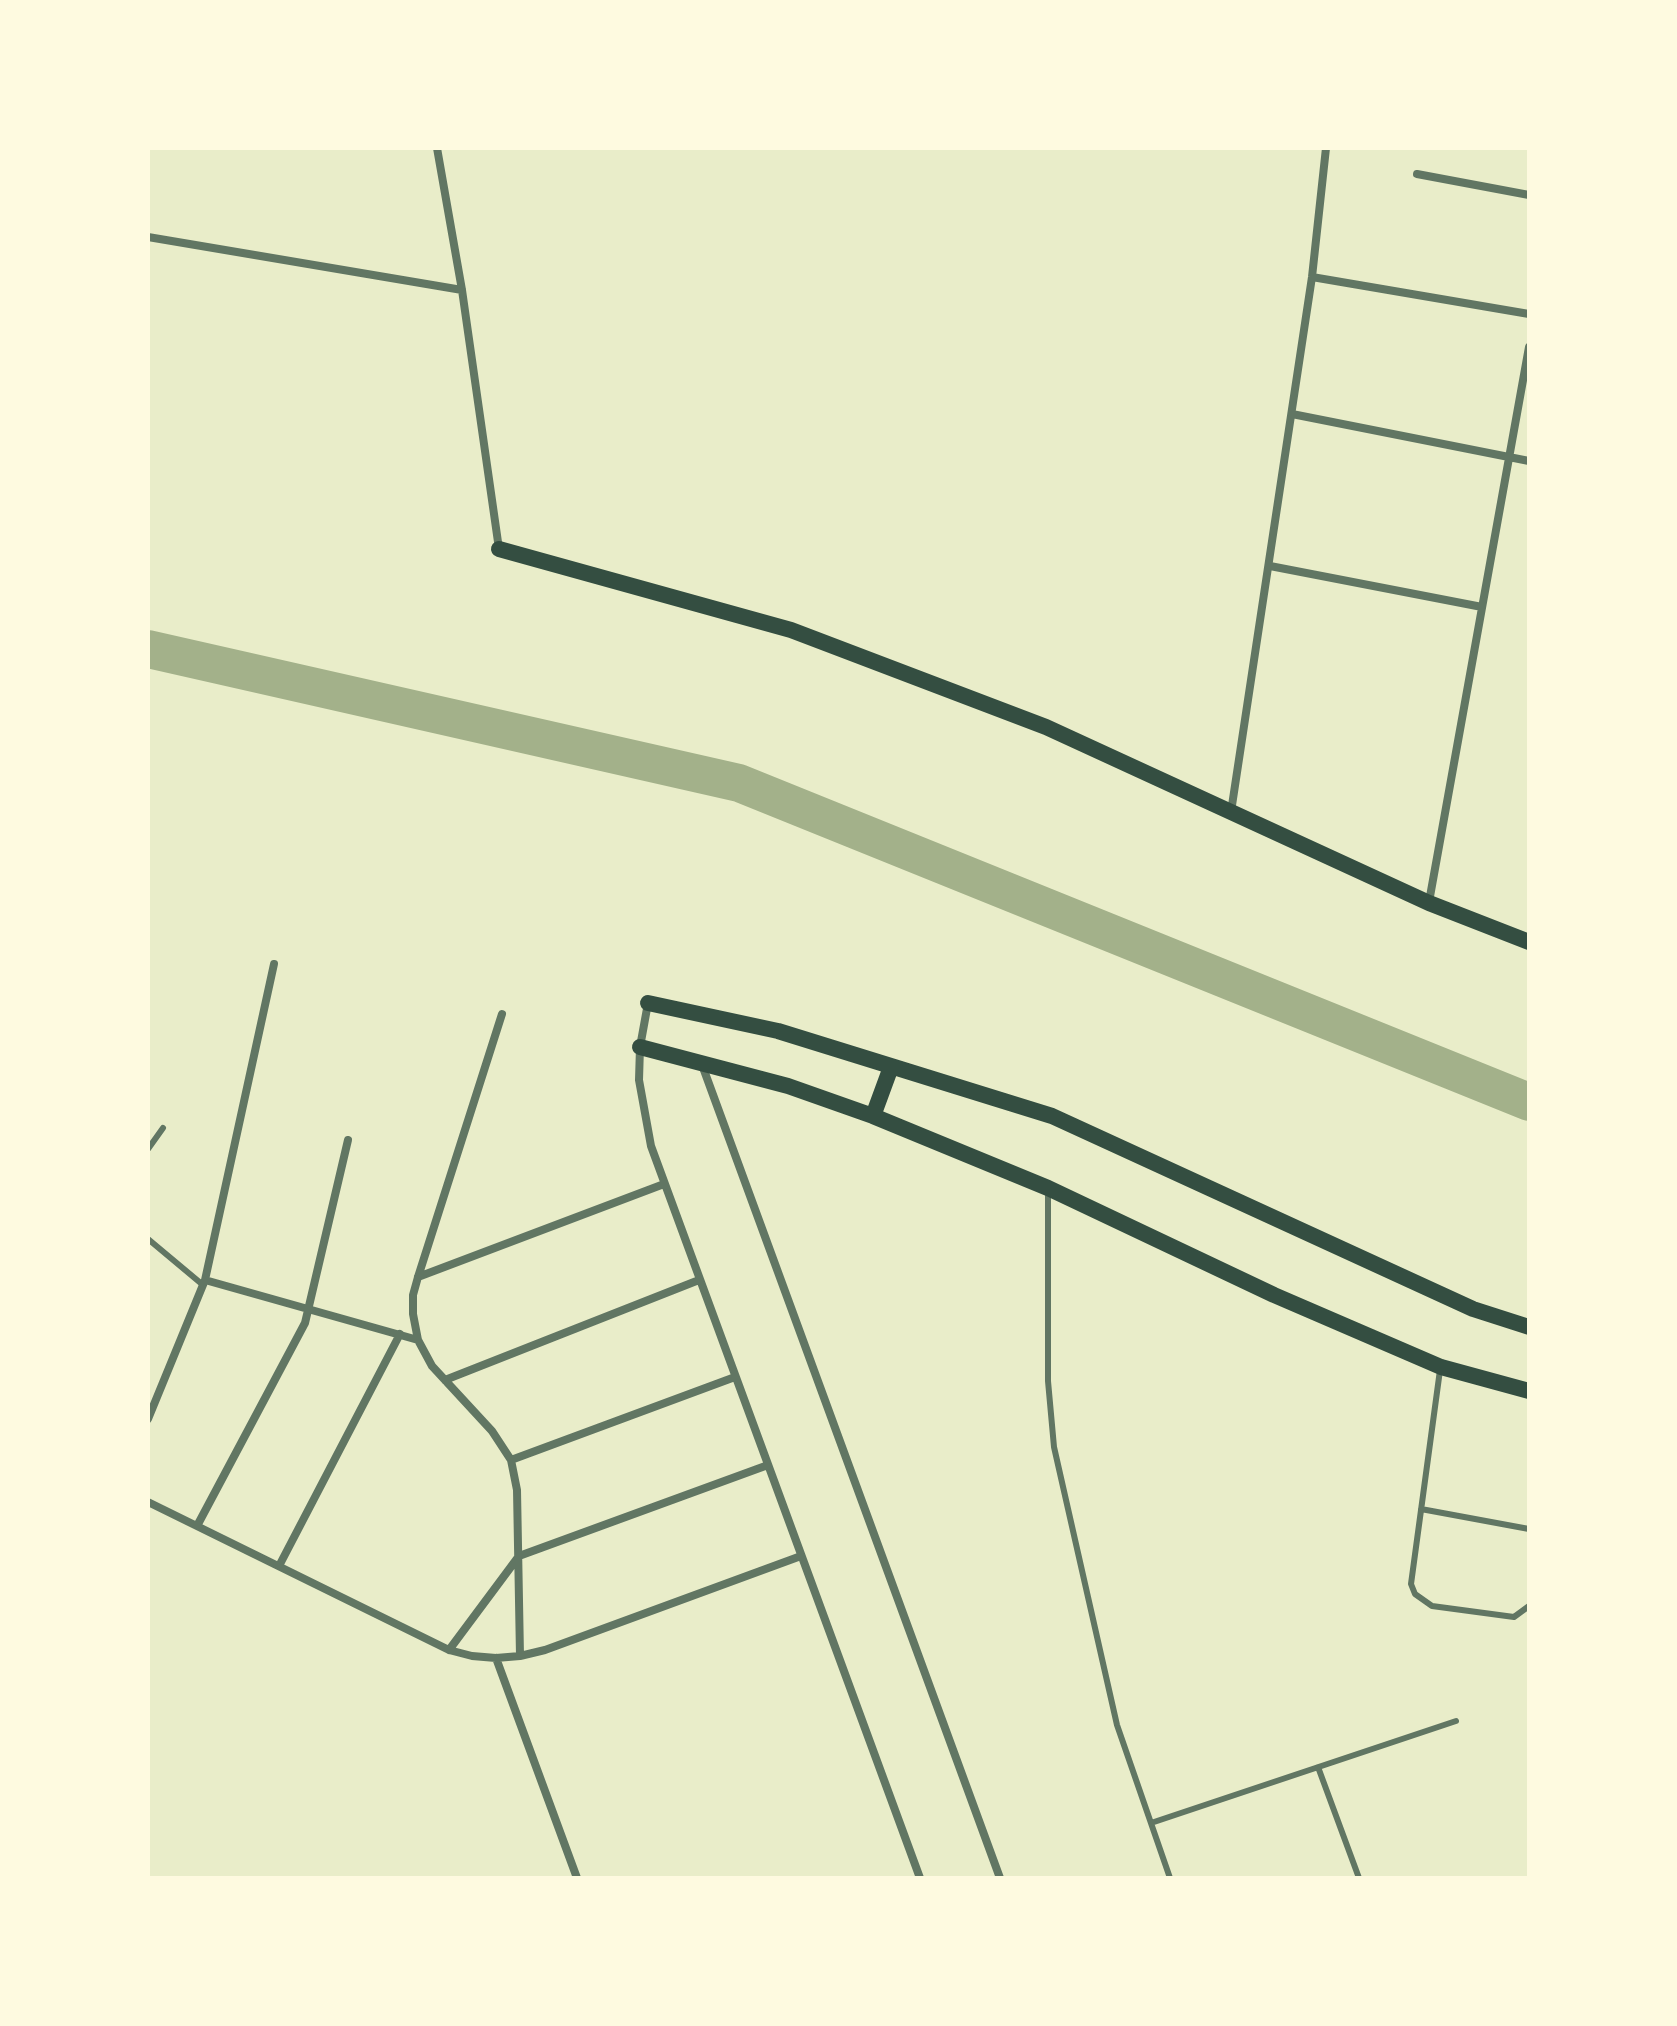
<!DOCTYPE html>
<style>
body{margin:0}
#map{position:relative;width:1677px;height:2026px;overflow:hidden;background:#e9edc9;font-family:"Work Sans",sans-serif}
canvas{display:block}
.frame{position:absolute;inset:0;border:150px solid #fefae0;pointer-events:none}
</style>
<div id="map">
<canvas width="1677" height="2026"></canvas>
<div class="frame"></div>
</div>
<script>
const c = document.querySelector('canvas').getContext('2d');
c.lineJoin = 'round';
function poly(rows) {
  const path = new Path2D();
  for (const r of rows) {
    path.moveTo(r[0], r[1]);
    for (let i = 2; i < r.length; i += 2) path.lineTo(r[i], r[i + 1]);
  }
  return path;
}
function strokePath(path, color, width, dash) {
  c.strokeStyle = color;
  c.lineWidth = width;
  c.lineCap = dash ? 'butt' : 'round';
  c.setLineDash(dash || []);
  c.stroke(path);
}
strokePath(poly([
 [148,649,739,783,1529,1102]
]), '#a3b18a', 38);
strokePath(poly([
 [148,1149,163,1128],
 [1048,1190,1048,1381,1054,1447,1117,1725,1170,1878],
 [148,1239,203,1285],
 [1440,1370,1411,1584,1415,1594,1432,1606,1514,1617,1529,1606],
 [1421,1509,1529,1529],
 [1318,1767,1359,1878],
 [1151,1823,1456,1721]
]), '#617663', 6);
strokePath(poly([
 [437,148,462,290,499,549],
 [1417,174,1529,195],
 [148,237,462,290],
 [1312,277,1529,314],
 [1292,414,1529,461],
 [1270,566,1482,607],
 [1231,812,1312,277,1326,148],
 [1429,902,1529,347],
 [648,1003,640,1047,639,1080,651,1146,920,1878],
 [502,1014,418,1277,413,1295,413,1314,418,1340,432,1366,492,1431,511,1460,517,1490,520,1656],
 [701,1062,1000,1878],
 [418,1277,664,1184],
 [205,1280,418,1340],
 [445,1380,699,1280],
 [148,1419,205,1280,274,964],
 [511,1460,735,1377],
 [148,1502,449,1650,472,1656,496,1658,520,1656,545,1650,801,1556],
 [197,1526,305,1323,348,1140],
 [279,1566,400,1334],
 [449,1650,519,1556,768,1465],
 [496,1658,577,1878]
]), '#617663', 8);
strokePath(poly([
 [499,549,791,630,1046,727,1429,903,1529,942],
 [648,1003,778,1031,1052,1116,1473,1309,1529,1327],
 [640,1047,788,1086,873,1116,1048,1188,1274,1295,1441,1367,1529,1391],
 [873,1116,891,1067]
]), '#344e41', 16);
</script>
